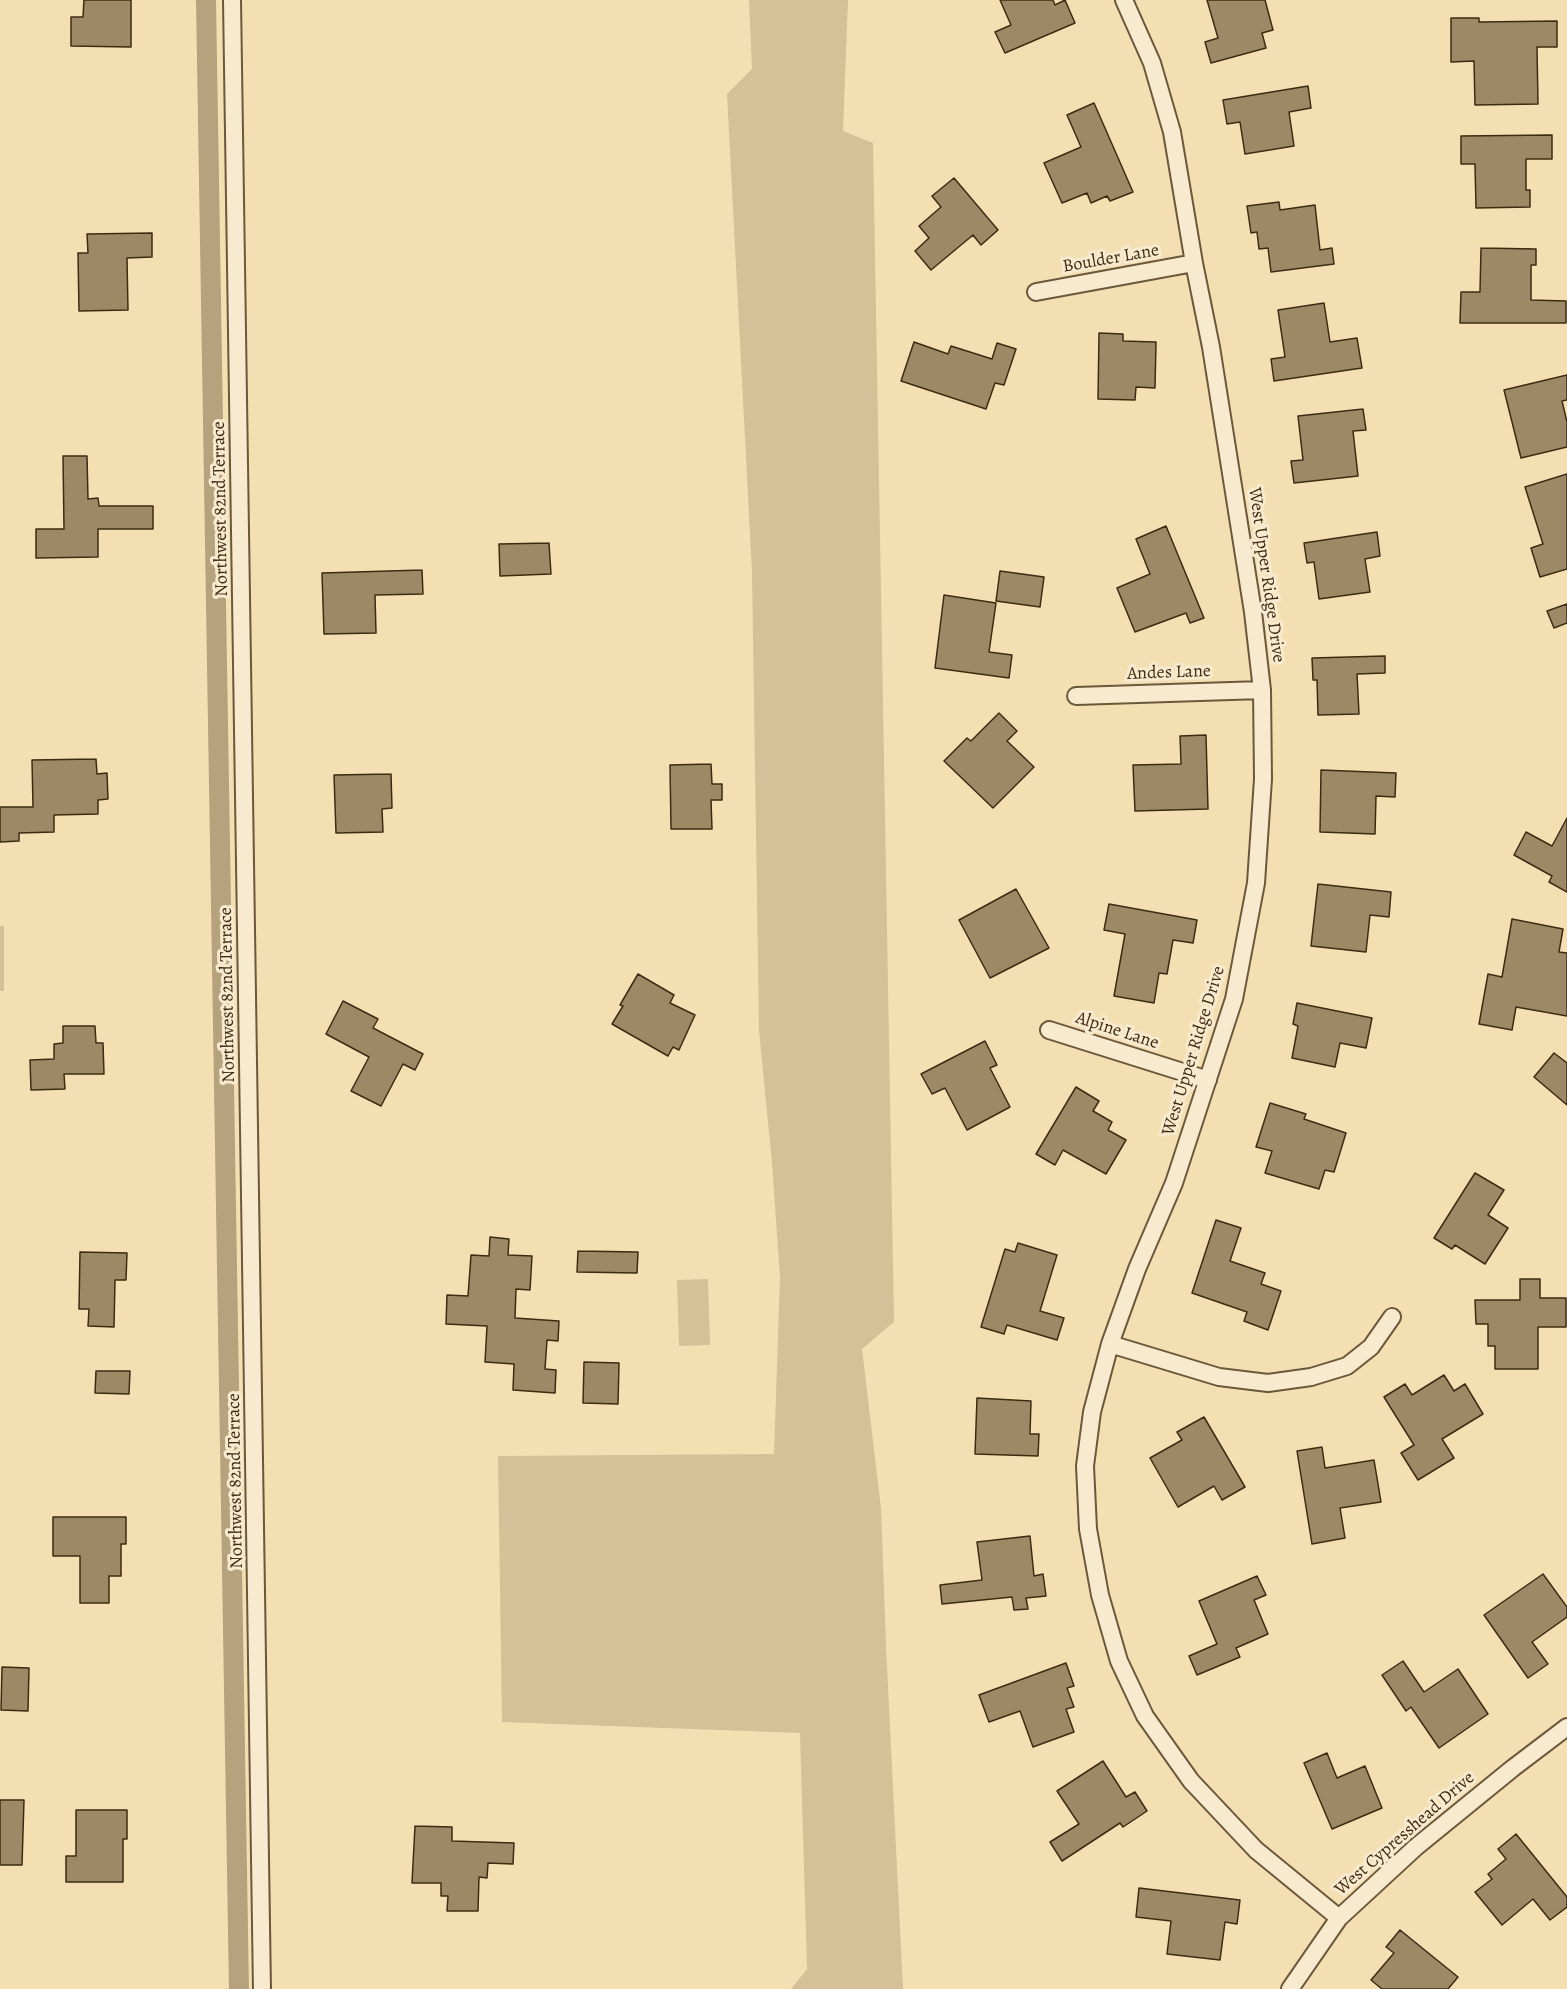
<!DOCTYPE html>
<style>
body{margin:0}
canvas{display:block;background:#f4dfb3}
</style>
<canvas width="1567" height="1989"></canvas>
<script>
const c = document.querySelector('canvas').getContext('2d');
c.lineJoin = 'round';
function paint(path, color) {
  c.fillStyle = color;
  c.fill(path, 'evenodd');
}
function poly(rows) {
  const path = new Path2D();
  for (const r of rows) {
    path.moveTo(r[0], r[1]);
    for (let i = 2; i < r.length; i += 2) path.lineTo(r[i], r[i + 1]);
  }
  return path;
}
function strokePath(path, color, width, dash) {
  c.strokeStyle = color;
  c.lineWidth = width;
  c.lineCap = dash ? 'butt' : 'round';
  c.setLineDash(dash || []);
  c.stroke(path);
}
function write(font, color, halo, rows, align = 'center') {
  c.font = font + ' Alegreya,serif';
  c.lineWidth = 6;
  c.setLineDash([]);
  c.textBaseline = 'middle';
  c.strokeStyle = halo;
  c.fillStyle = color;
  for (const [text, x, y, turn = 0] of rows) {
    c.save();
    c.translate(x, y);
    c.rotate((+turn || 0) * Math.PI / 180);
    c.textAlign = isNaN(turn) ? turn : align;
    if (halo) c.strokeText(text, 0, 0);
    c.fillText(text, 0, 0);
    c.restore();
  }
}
paint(poly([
 [749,0,848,0,843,131,873,143,894,1322,862,1349,881,1508,886,1646,903,1989,791,1989,807,1969,800,1733,502,1722,498,1456,774,1454,780,1277,772,1163,759,1030,752,572,727,94,752,69],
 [0,926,4,926,4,991,0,991],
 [708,1279,710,1345,679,1346,677,1280]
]), '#d5c098');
strokePath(poly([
 [206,0,239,1989]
]), '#b6a27d', 20);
const building = poly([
 [84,0,131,0,131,47,71,46,71,17,83,17,84,0],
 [1000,0,1053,0,1055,5,1065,0,1075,23,1005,53,995,32,1011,25,1000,0],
 [1207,0,1265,0,1273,30,1262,33,1266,48,1211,63,1205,42,1218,38,1207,0],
 [1451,18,1479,18,1479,22,1557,21,1557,47,1537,47,1538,104,1475,105,1474,61,1451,62,1451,18],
 [1308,86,1311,108,1289,112,1294,146,1245,154,1240,122,1227,124,1223,100,1308,86],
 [1094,103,1133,192,1110,201,1107,196,1091,203,1087,193,1062,203,1044,163,1081,147,1067,115,1094,103],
 [1552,135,1552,159,1526,159,1526,190,1530,190,1530,207,1476,208,1475,164,1461,164,1461,136,1552,135],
 [954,178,998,230,981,245,973,235,931,270,915,251,929,238,919,226,941,207,932,196,954,178],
 [1279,202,1280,210,1315,205,1320,250,1332,248,1334,264,1271,272,1268,248,1259,249,1257,232,1251,233,1247,206,1279,202],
 [152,233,152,257,127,258,128,310,79,311,78,253,88,253,87,234,152,233],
 [1481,248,1536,249,1536,265,1531,265,1531,300,1566,301,1566,323,1460,323,1461,292,1480,292,1481,248],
 [1324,303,1330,342,1357,338,1362,368,1274,381,1271,359,1285,357,1278,310,1324,303],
 [1099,333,1123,334,1123,341,1156,342,1155,388,1136,387,1135,400,1098,399,1099,333],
 [914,342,948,354,951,346,992,359,997,343,1016,349,1004,385,995,383,986,409,901,381,914,342],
 [1567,375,1567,400,1562,401,1567,422,1567,447,1521,458,1504,390,1567,375],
 [1363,409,1366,430,1353,431,1358,476,1294,483,1291,461,1303,460,1298,416,1363,409],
 [63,456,87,456,88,499,98,498,99,506,153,506,153,529,98,529,98,557,36,558,36,529,64,529,63,456],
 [1567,474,1567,569,1540,577,1531,548,1543,544,1525,487,1567,474],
 [1166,526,1204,618,1190,623,1186,613,1135,632,1117,588,1150,574,1136,539,1166,526],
 [1377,532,1380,556,1365,559,1370,592,1319,599,1314,562,1307,563,1304,543,1377,532],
 [549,543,551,574,500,576,499,544,549,543],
 [422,570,423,594,375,595,376,633,324,634,322,573,422,570],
 [1000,571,1044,577,1040,607,996,601,1000,571],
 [944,595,996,603,989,652,1012,655,1009,678,935,668,944,595],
 [1567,604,1567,623,1554,628,1547,611,1567,604],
 [1385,656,1385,673,1357,674,1359,714,1318,715,1317,680,1313,680,1312,658,1385,656],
 [999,713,1017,731,1007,741,1034,767,993,808,944,761,967,738,971,741,999,713],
 [1206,735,1208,809,1135,811,1133,765,1181,764,1180,736,1206,735],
 [96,759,97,774,107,773,108,799,98,800,98,814,54,815,54,832,19,833,19,841,0,842,0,807,33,807,32,760,96,759],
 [711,764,712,784,722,784,722,800,711,800,712,829,671,829,670,765,711,764],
 [1321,770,1396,773,1395,797,1376,796,1375,834,1320,832,1321,770],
 [391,774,392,808,382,809,383,832,336,833,334,775,391,774],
 [1567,818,1567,892,1549,882,1552,876,1514,855,1526,832,1552,846,1567,818],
 [1318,884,1391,892,1389,917,1370,915,1366,952,1311,946,1318,884],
 [1016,889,1049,948,990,978,959,920,1016,889],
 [1109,904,1197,920,1193,943,1173,940,1167,974,1159,973,1154,1003,1114,996,1125,934,1104,930,1109,904],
 [1512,919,1563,929,1559,952,1567,953,1567,1016,1516,1007,1512,1030,1479,1024,1488,974,1502,977,1512,919],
 [638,974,674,995,670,1003,695,1015,679,1050,673,1047,668,1056,612,1024,623,1006,620,1005,638,974],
 [343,1001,378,1019,373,1028,423,1054,415,1070,403,1064,381,1106,351,1091,369,1057,326,1034,343,1001],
 [1297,1003,1372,1018,1366,1048,1340,1043,1335,1067,1292,1058,1298,1026,1293,1024,1297,1003],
 [63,1026,95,1026,96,1043,103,1043,104,1074,64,1074,65,1089,31,1090,30,1060,54,1059,54,1044,63,1043,63,1026],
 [985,1041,997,1065,990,1068,1010,1107,967,1130,945,1088,932,1094,921,1074,985,1041],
 [1554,1053,1567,1063,1567,1105,1534,1077,1554,1053],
 [1076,1087,1099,1101,1093,1111,1112,1122,1108,1130,1126,1140,1106,1174,1063,1150,1055,1165,1036,1154,1076,1087],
 [1270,1103,1306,1114,1304,1119,1346,1133,1334,1172,1325,1170,1319,1189,1265,1173,1272,1151,1256,1147,1270,1103],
 [1475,1173,1504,1190,1488,1215,1508,1228,1485,1264,1455,1245,1452,1249,1434,1238,1475,1173],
 [1216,1220,1241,1228,1230,1261,1265,1273,1261,1284,1281,1291,1268,1330,1244,1321,1247,1312,1192,1293,1216,1220],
 [490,1237,509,1239,508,1255,532,1256,530,1290,516,1289,515,1318,559,1321,558,1341,547,1340,545,1369,556,1370,555,1393,513,1390,514,1364,485,1362,487,1326,446,1324,447,1295,468,1296,471,1255,489,1256,490,1237],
 [1018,1243,1057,1255,1040,1311,1064,1318,1057,1340,1007,1325,1004,1334,981,1327,1005,1249,1015,1252,1018,1243],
 [578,1251,638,1252,637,1273,577,1272,578,1251],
 [80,1252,127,1253,126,1280,115,1280,114,1327,88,1326,89,1309,79,1309,80,1252],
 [1520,1279,1540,1279,1540,1298,1566,1298,1566,1327,1538,1327,1538,1369,1495,1369,1495,1346,1488,1346,1488,1324,1476,1324,1475,1300,1520,1300,1520,1279],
 [584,1362,619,1363,618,1404,583,1403,584,1362],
 [96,1371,130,1371,129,1394,95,1393,96,1371],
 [1444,1375,1454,1391,1465,1384,1483,1414,1442,1439,1454,1458,1418,1480,1401,1453,1414,1445,1384,1397,1405,1384,1412,1395,1444,1375],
 [977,1398,1031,1401,1030,1434,1039,1434,1038,1456,975,1454,977,1398],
 [1204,1417,1245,1487,1222,1500,1214,1486,1178,1507,1150,1458,1182,1440,1177,1432,1204,1417],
 [1322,1447,1325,1468,1374,1460,1381,1502,1340,1508,1345,1538,1312,1544,1297,1451,1322,1447],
 [53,1517,126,1517,126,1544,121,1544,121,1576,109,1576,109,1603,80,1603,80,1556,53,1556,53,1517],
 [1030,1536,1034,1576,1043,1574,1046,1596,1026,1598,1028,1609,1014,1610,1012,1597,942,1604,940,1585,982,1580,977,1542,1030,1536],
 [1543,1574,1567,1607,1567,1617,1532,1642,1548,1664,1528,1678,1484,1615,1543,1574],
 [1257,1576,1266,1595,1254,1600,1268,1634,1236,1648,1240,1657,1197,1675,1189,1656,1217,1644,1199,1601,1257,1576],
 [1403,1661,1424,1692,1458,1669,1488,1714,1439,1748,1411,1707,1406,1711,1382,1675,1403,1661],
 [1066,1663,1074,1686,1067,1688,1074,1707,1066,1709,1074,1732,1033,1747,1020,1711,989,1722,979,1695,1066,1663],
 [2,1667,29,1668,28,1711,1,1710,2,1667],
 [1327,1753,1337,1778,1365,1766,1382,1808,1332,1829,1304,1763,1327,1753],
 [1103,1761,1126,1797,1135,1792,1147,1811,1123,1827,1120,1823,1062,1861,1050,1842,1079,1824,1057,1791,1103,1761],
 [0,1800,24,1800,22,1865,0,1865,0,1800],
 [76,1810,127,1810,127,1839,123,1839,123,1882,66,1882,66,1856,76,1856,76,1810],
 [415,1826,452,1827,452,1841,514,1843,513,1864,488,1863,487,1878,479,1877,478,1911,447,1911,448,1896,441,1896,441,1883,412,1883,415,1826],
 [1516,1834,1567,1897,1567,1907,1550,1920,1533,1899,1502,1925,1475,1892,1492,1879,1488,1874,1506,1859,1498,1849,1516,1834],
 [1139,1888,1240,1900,1237,1924,1225,1922,1220,1960,1167,1954,1171,1921,1136,1917,1139,1888],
 [1400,1930,1458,1977,1448,1989,1382,1989,1371,1980,1394,1953,1386,1947,1400,1930]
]);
paint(building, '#9d8966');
strokePath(building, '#3f2b13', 1.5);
const minor = poly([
 [232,0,262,1989],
 [1124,0,1152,63,1172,132,1194,263,1211,347,1253,612,1262,690,1263,779,1256,883,1234,999,1174,1183,1137,1269,1110,1344,1092,1412,1085,1466,1088,1529,1100,1595,1119,1661,1145,1716,1191,1781,1256,1850,1339,1918],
 [1036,292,1194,263],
 [1076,696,1262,690],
 [1049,1030,1208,1080],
 [1110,1344,1219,1377,1268,1383,1311,1377,1347,1366,1371,1347,1392,1317],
 [1290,1989,1339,1918,1416,1847,1513,1768,1567,1727]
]);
strokePath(minor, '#6c583b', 20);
strokePath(minor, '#f8eace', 16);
write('18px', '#3f2b13', '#f8eace', [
 ["Boulder Lane",1111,259,-10],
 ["Northwest 82nd Terrace",221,509,-91],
 ["West Upper Ridge Drive",1266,575,82],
 ["Andes Lane",1169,673,-2],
 ["Northwest 82nd Terrace",228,995,-91],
 ["Alpine Lane",1117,1031,18],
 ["West Upper Ridge Drive",1194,1051,-73],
 ["Northwest 82nd Terrace",236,1481,-91],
 ["West Cypresshead Drive",1405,1834,-41]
]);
</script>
